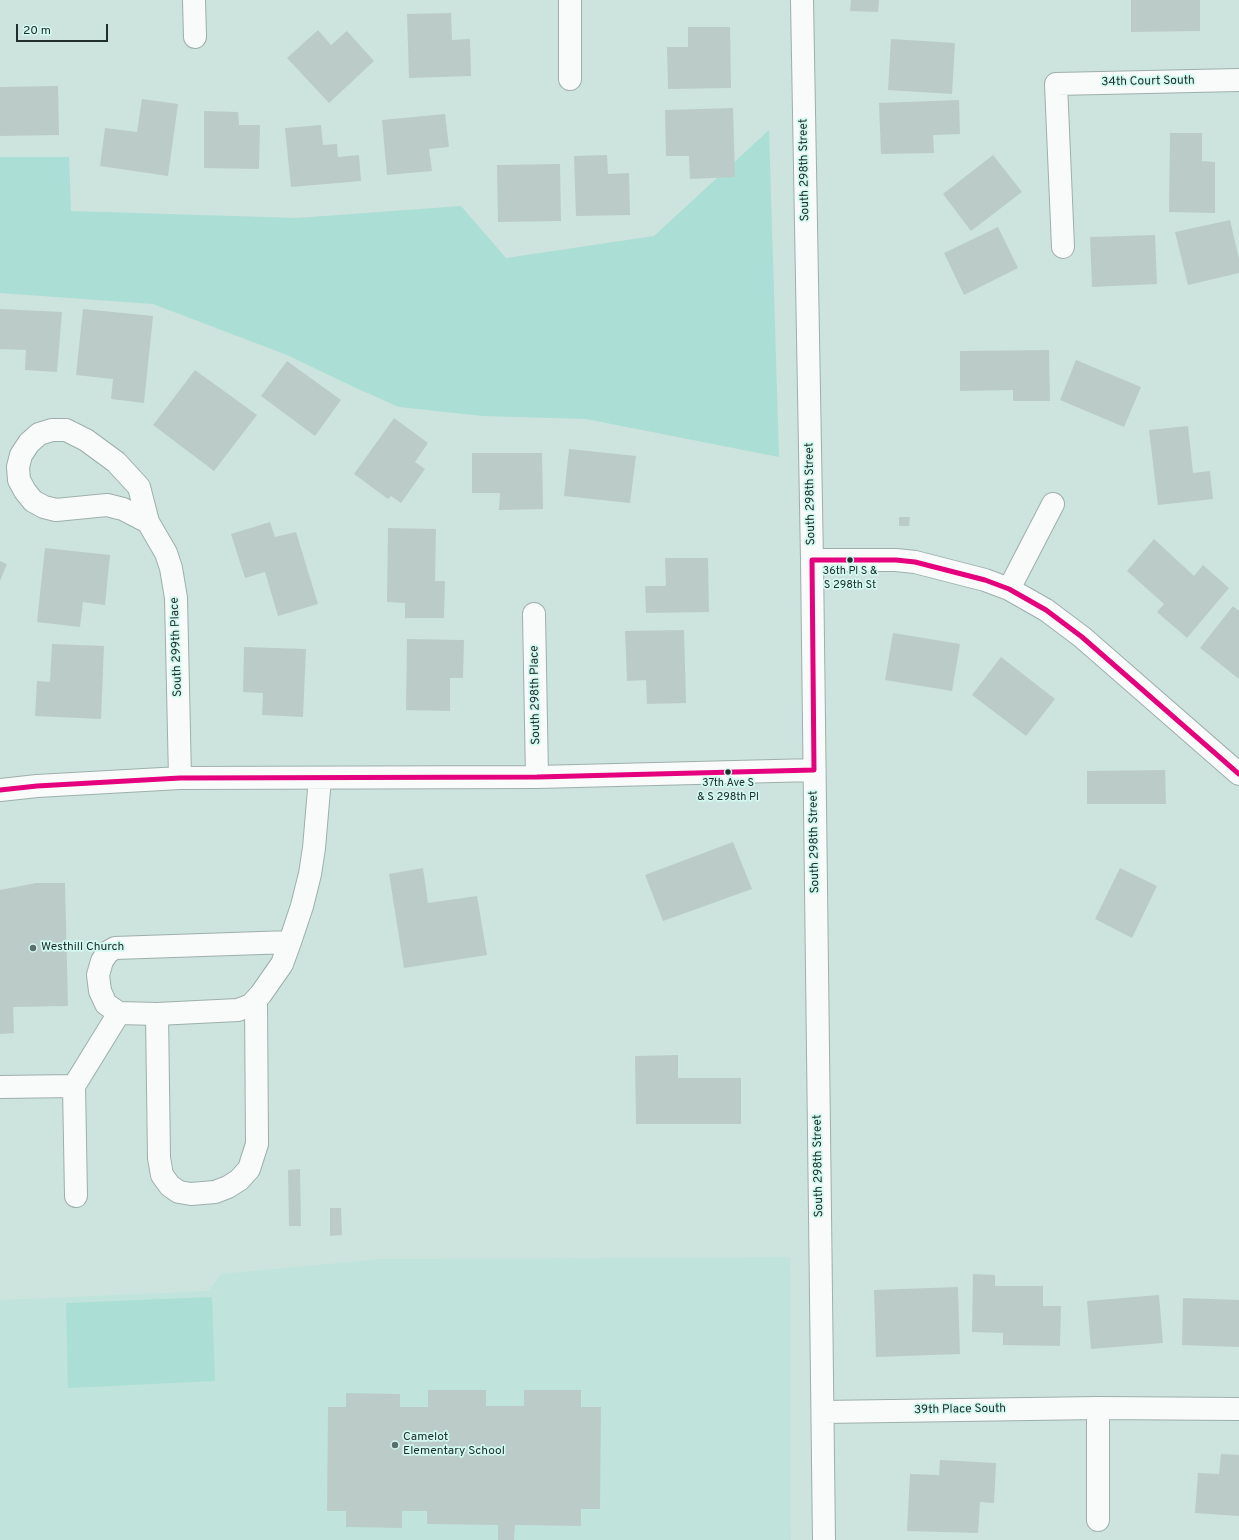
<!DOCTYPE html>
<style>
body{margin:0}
#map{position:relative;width:1239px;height:1540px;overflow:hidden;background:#cde3de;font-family:Overpass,sans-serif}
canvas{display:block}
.scale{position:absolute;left:16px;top:24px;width:92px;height:18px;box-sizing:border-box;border:2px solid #202f2c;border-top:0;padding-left:5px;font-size:12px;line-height:14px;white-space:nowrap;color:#202f2c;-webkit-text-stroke:3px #d2f9f0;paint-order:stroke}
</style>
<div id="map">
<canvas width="1239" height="1540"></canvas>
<div class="scale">20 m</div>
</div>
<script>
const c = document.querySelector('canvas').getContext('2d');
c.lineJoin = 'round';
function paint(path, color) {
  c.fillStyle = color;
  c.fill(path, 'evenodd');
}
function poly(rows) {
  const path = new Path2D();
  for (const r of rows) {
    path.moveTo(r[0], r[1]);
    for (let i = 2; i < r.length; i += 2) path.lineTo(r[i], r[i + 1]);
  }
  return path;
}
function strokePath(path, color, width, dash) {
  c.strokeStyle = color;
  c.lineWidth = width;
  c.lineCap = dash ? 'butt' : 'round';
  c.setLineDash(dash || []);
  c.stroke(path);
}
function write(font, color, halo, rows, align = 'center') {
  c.font = font + ' Overpass,sans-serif';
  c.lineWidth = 3.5;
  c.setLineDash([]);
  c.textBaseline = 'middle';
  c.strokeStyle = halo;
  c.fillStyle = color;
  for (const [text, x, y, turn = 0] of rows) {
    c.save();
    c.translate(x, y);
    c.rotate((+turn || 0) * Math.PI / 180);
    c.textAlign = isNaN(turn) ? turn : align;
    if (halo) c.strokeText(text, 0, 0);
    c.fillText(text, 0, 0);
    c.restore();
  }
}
paint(poly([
 [790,1257,791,1540,0,1540,0,1300,208,1291,221,1274,380,1259]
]), '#c0e4dc');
paint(poly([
 [769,130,779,457,586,419,483,416,399,407,356,388,287,355,153,304,0,293,0,157,69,157,71,211,297,218,461,206,506,258,654,236],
 [212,1297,215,1381,68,1388,66,1303]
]), '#abded4');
paint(poly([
 [851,0,879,0,878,12,850,11],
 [1131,0,1200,0,1200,31,1131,32],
 [451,13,452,40,470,39,471,76,409,78,407,14],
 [688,27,730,27,731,88,668,89,667,47,688,47],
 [318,30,331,45,347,31,374,61,329,103,287,58],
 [891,39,955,43,952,94,888,90],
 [58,86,59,135,0,136,0,87],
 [142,99,178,104,168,176,100,166,105,128,137,132],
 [959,100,960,134,933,135,934,153,881,154,879,103],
 [733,108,735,177,690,179,689,156,666,156,665,110],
 [204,111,238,112,239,125,260,125,259,169,204,168],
 [445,114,449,147,429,149,432,171,387,175,382,120],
 [321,125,323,145,337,144,338,157,359,155,361,181,291,187,285,128],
 [1170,133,1202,133,1202,161,1215,162,1215,213,1169,212],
 [607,155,608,174,629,173,630,215,576,216,574,156],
 [993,155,1022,192,971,231,943,194],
 [560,164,561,221,498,222,497,165],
 [1230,220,1239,259,1239,273,1188,285,1175,232],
 [998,227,1018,268,964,295,944,253],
 [1155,235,1157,284,1092,287,1090,237],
 [0,309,62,312,57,372,25,370,26,350,0,349],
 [83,309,153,316,144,403,111,399,113,379,76,375],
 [1049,350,1050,401,1013,401,1013,390,960,391,960,351],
 [1076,360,1141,387,1124,427,1060,400],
 [287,361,341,400,315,436,261,396],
 [195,370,257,415,214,471,153,425],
 [394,418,428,443,415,462,425,469,401,503,391,496,388,499,354,474],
 [1188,426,1193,473,1210,471,1213,499,1158,505,1149,430],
 [569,449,636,456,630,503,564,496],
 [472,453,542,453,543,509,499,510,500,493,472,493],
 [899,517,910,517,909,526,899,526],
 [270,522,275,537,296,532,318,604,278,616,265,572,245,578,231,534],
 [388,528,436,529,435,581,445,581,444,618,405,618,405,603,387,602],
 [1154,539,1194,576,1203,565,1229,588,1187,638,1157,612,1164,604,1127,571],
 [45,548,110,555,105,605,83,602,80,627,37,622],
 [665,558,708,558,709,612,646,613,645,586,666,586],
 [0,561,7,564,0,581],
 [1233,606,1239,611,1239,679,1200,648],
 [684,630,686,703,647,704,646,680,627,681,625,631],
 [893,633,960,644,952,691,885,680],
 [407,639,464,640,463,678,450,678,450,711,406,710],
 [52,644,104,646,101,719,35,716,37,681,50,682],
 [244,647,306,649,303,717,262,715,263,693,243,692],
 [1001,657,1055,699,1026,736,972,695],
 [1165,770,1166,804,1087,804,1087,771],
 [733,842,752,889,663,921,645,875],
 [423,868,428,903,477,896,487,955,404,968,389,874],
 [1120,868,1157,886,1132,938,1095,919],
 [36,883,65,883,68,1006,13,1007,14,1033,0,1034,0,890],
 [678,1055,678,1078,741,1078,741,1124,636,1124,635,1056],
 [300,1169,301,1226,289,1226,288,1170],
 [330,1208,341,1208,342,1235,330,1236],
 [973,1274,995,1275,995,1286,1043,1286,1043,1306,1061,1306,1060,1346,1003,1345,1003,1333,972,1332],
 [958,1287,960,1354,876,1357,874,1290],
 [1159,1295,1163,1343,1091,1349,1087,1301],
 [1183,1298,1239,1300,1239,1347,1182,1345],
 [428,1390,486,1390,486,1406,524,1406,524,1390,581,1390,581,1407,601,1407,600,1509,581,1509,581,1526,515,1525,514,1540,498,1540,498,1525,427,1524,427,1511,402,1511,402,1528,346,1527,346,1511,327,1511,328,1407,346,1407,346,1393,400,1394,400,1407,428,1407],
 [1221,1454,1239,1455,1239,1516,1195,1513,1198,1473,1219,1474],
 [940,1460,996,1463,994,1503,980,1502,978,1533,907,1531,910,1474,939,1475]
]), '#bbccc8');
const minor = poly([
 [194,0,195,37],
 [802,0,812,560,824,1540],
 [570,79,570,0],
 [1063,247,1056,84,1239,80],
 [52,430,66,430,86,440,116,462,139,487,148,522,123,509,107,505,56,510,44,507,33,501,25,491,19,480,18,467,21,455,29,443,39,434,52,430],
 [148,522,166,553,171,568,176,598,180,778],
 [812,560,896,560,915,562,985,580,1009,589,1046,610,1082,637,1239,774],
 [1009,589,1053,504],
 [534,614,537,777],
 [0,790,37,786,180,778,537,777,814,770],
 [290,942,282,964,261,994,251,1005,238,1010,157,1014,119,1013,106,1004,100,991,98,975,102,961,108,952,115,948,290,942,302,906,310,874,314,848,320,778],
 [157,1014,159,1158,162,1175,170,1186,179,1192,191,1194,215,1192,228,1187,239,1180,249,1169,257,1144,256,1000],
 [74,1086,119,1013],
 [0,1087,74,1086,76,1196],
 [823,1412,1098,1408,1239,1409],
 [1098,1520,1098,1408]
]);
strokePath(minor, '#9eafab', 24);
strokePath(minor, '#f8fbfa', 22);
strokePath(poly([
 [0,790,37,786,180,778,537,777,814,770,812,560,896,560,915,562,985,580,1009,589,1046,610,1082,637,1239,774]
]), '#e5007d', 5);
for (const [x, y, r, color] of [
 [850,560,3.5,"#202f2c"],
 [728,772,3.5,"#202f2c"],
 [33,948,4,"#5d6e6a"],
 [395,1445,4,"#5d6e6a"]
]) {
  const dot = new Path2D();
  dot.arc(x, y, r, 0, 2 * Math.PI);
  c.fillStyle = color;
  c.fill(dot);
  strokePath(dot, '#d2f9f0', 1.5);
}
write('11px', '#202f2c', '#d2f9f0', [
 ["36th Pl S &",850,572],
 ["S 298th St",850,586],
 ["37th Ave S",728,784],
 ["& S 298th Pl",728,798]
]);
write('12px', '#202f2c', '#d2f9f0', [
 ["34th Court South",1148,82,-1],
 ["South 298th Street",805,170,-91],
 ["South 298th Street",811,494,-91],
 ["South 299th Place",177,647,-92],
 ["South 298th Place",536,695,-91],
 ["South 298th Street",815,842,-91],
 ["South 298th Street",819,1166,-91],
 ["39th Place South",960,1410,-1]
]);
write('12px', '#202f2c', '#d2f9f0', [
 ["Westhill Church",41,948],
 ["Camelot",403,1438],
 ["Elementary School",403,1452]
], 'left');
</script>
